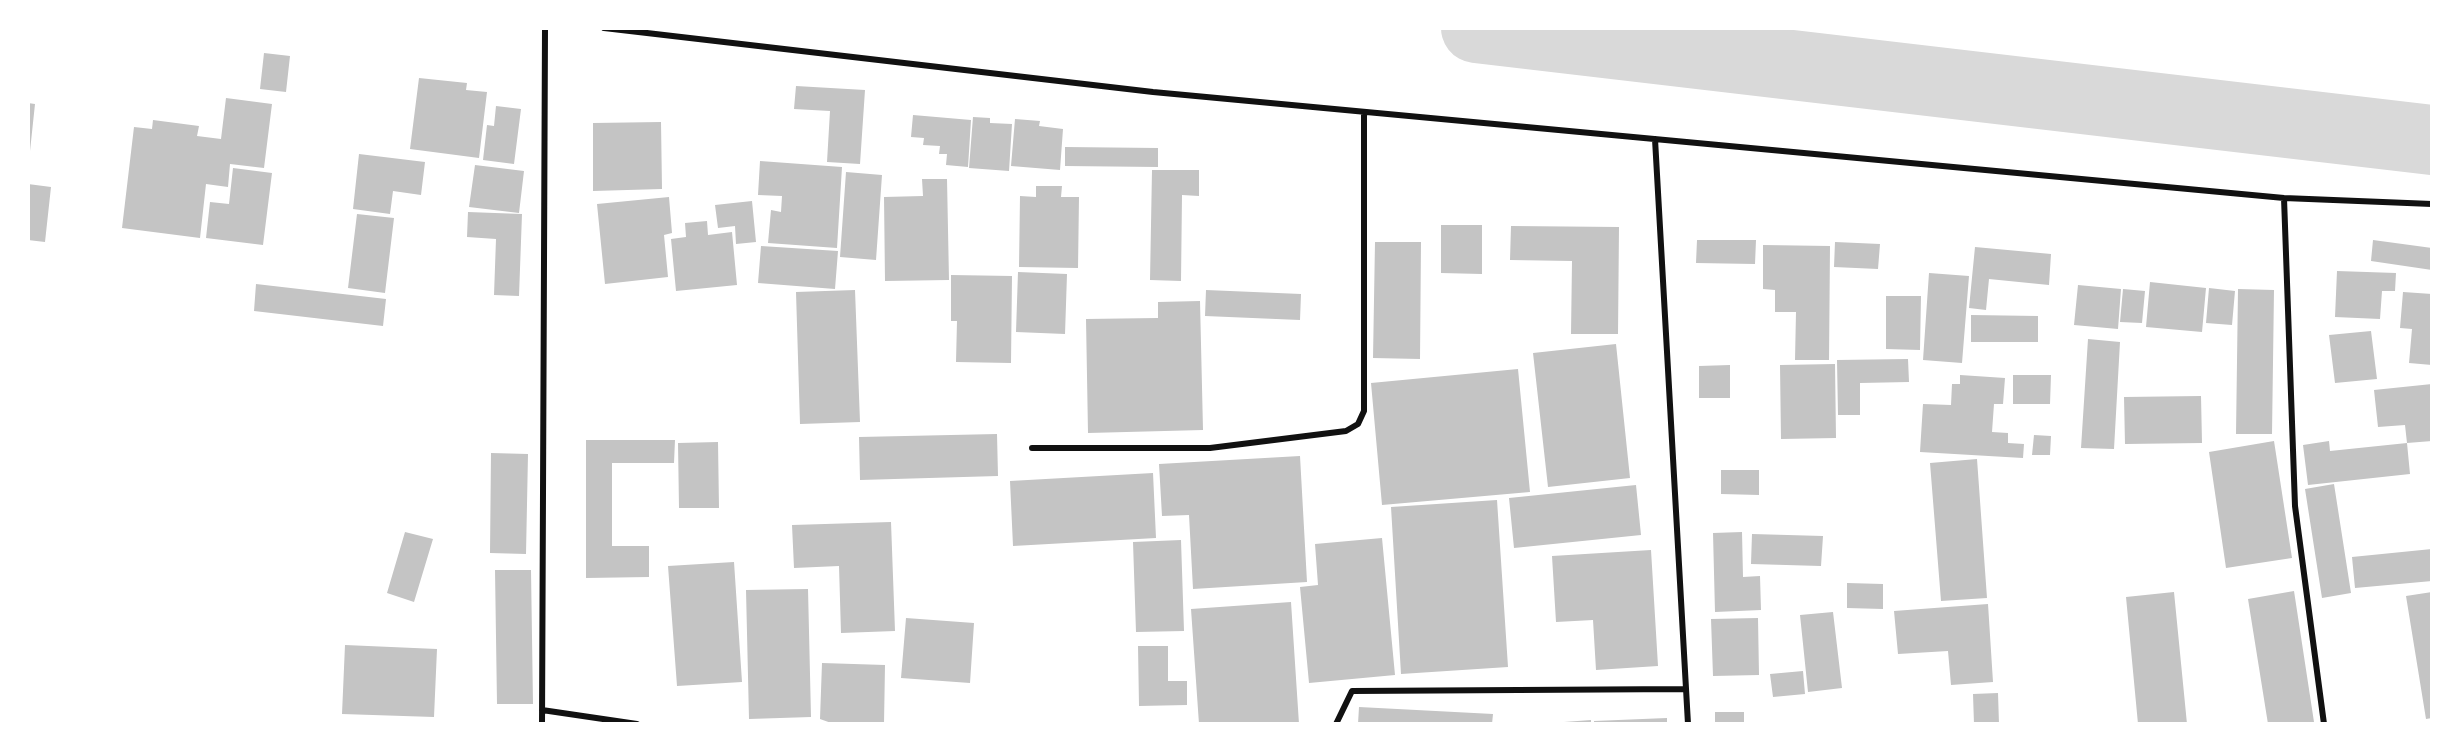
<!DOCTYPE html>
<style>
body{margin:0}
#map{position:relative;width:2460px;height:752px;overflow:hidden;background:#fff;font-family:Roboto,sans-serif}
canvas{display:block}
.frame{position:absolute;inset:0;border:30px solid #fff;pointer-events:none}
</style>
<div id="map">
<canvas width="2460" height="752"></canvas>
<div class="frame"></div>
</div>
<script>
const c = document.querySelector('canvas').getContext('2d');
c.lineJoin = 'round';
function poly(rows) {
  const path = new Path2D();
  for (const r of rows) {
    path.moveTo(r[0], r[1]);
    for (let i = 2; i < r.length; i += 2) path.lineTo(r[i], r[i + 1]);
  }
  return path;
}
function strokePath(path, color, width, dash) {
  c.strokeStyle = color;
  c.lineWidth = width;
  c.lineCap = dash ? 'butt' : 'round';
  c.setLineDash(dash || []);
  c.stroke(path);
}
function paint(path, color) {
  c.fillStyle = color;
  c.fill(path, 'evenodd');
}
strokePath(poly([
 [1476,28,2432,140]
]), '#d9d9d9', 70);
paint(poly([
 [264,53,290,56,286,92,260,89],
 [419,78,467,83,466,90,487,92,479,158,410,149],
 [796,86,865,90,860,164,827,162,830,111,794,109],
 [226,98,272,104,264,168,230,164,228,187,206,184,200,238,122,228,134,127,152,129,153,120,199,126,197,136,221,139],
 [28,103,35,104,30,151,28,151],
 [496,106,521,109,514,164,483,160,487,125,494,126],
 [913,115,971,120,968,167,946,165,947,154,939,154,940,146,923,145,924,138,911,137],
 [973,117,990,118,990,123,1012,124,1009,171,969,168],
 [1015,119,1040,121,1039,126,1063,129,1060,170,1011,166],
 [661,122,662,189,593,191,593,123],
 [1065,147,1158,148,1158,167,1065,166],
 [359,154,425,162,421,195,393,191,390,214,353,209],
 [760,161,842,167,837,248,768,243,771,210,781,212,782,196,758,195],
 [475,165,524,171,519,213,469,207],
 [233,168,272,173,263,245,206,238,210,202,229,204],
 [1152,170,1199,170,1199,196,1182,195,1181,281,1150,280],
 [846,172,882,175,876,260,840,257],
 [922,179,947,179,949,280,885,281,884,197,923,196],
 [28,184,51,187,45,242,28,240],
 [1036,186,1062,186,1061,197,1079,197,1078,268,1019,267,1020,196,1036,197],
 [669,197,672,233,664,235,668,277,605,284,597,204],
 [752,201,756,242,736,244,735,226,718,228,715,205],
 [468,212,522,214,519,296,494,295,496,239,467,237],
 [357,214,394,218,385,293,348,288],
 [707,221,708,235,732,232,737,285,676,291,671,239,686,237,685,223],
 [1441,225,1482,225,1482,274,1441,273],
 [1511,226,1619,227,1618,334,1571,334,1572,261,1510,260],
 [1697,240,1756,240,1755,264,1696,263],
 [2373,240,2432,248,2432,270,2371,261],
 [1375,242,1421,242,1420,359,1373,358],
 [1835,242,1880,244,1878,269,1834,267],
 [1763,245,1830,246,1829,360,1795,360,1796,312,1775,312,1775,290,1763,289],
 [761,246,838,251,835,289,758,283],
 [1975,247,2051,254,2049,285,1989,279,1986,310,1969,308],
 [2337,271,2396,273,2395,291,2382,291,2380,319,2335,317],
 [1018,272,1067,274,1065,334,1016,332],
 [1929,273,1969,276,1962,363,1923,360],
 [951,275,1012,276,1011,363,956,362,957,321,951,321],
 [2150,282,2206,288,2202,332,2146,327],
 [256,284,386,299,383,326,254,311],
 [2078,285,2121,289,2118,329,2074,325],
 [2209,288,2235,291,2232,325,2206,323],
 [2123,289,2145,291,2142,323,2120,322],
 [2238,289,2274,290,2272,434,2236,434],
 [855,290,860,422,800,424,796,292],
 [1206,290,1301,294,1300,320,1205,316],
 [2403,292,2432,294,2432,365,2409,363,2412,329,2400,328],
 [1886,296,1921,296,1920,350,1886,349],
 [1200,301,1203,430,1088,433,1086,319,1158,318,1158,302],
 [1971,315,2038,316,2038,342,1971,342],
 [2371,331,2377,379,2335,383,2329,335],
 [2088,339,2120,342,2114,449,2081,448],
 [1616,344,1630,478,1548,487,1533,353],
 [1908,359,1909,382,1860,383,1860,415,1838,415,1837,360],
 [1835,364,1836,438,1781,439,1780,365],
 [1730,365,1730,398,1699,398,1699,366],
 [1518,369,1530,492,1382,505,1371,383],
 [1960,375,2005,378,2003,404,1994,404,1992,432,2008,433,2008,443,2024,444,2023,458,1920,452,1923,404,1951,405,1952,384,1960,384],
 [2013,375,2051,375,2050,404,2013,404],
 [2432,384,2432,441,2407,443,2405,425,2378,427,2374,390],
 [2201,396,2202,443,2125,444,2124,397],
 [997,434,998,476,860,480,859,437],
 [2034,435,2051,436,2050,455,2032,455],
 [586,440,675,440,674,463,612,463,612,546,649,546,649,577,586,578],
 [2274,441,2292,558,2226,568,2209,452],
 [2329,441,2330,451,2407,443,2410,474,2308,485,2303,445],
 [718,442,719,508,679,508,678,443],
 [491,453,528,454,526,554,490,553],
 [1300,456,1307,582,1193,589,1189,515,1162,516,1159,464],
 [1977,459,1987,598,1941,601,1930,463],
 [1721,470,1759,470,1759,495,1721,494],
 [1153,473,1156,538,1013,546,1010,481],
 [2334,484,2351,593,2322,598,2305,489],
 [1636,485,1641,535,1514,548,1509,498],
 [1497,500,1508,667,1401,674,1391,507],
 [891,522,895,631,841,633,839,566,794,568,792,525],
 [405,532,433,539,414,602,387,593],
 [1742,532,1743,577,1760,576,1761,610,1715,612,1713,533],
 [1752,534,1823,536,1821,566,1751,564],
 [1382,538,1395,675,1309,683,1300,587,1318,585,1315,544],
 [1181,540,1184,631,1136,632,1133,542],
 [2432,549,2432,581,2355,588,2352,557],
 [1651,550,1658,666,1596,670,1593,620,1556,622,1552,556],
 [734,562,742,682,677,686,668,566],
 [495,570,531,570,533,704,497,704],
 [1847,583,1883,584,1883,609,1847,608],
 [808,589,811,717,749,719,746,590],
 [2294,591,2314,722,2268,724,2248,599],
 [2174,592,2187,724,2138,724,2126,597],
 [2432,592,2432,718,2426,719,2406,596],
 [1291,602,1299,724,1199,724,1191,609],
 [1988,604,1993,682,1951,685,1948,651,1898,654,1894,611],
 [1833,612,1842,688,1808,692,1800,615],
 [906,618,974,623,970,683,901,678],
 [1758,618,1759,675,1713,676,1711,619],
 [345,645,437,649,434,717,342,714],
 [1138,646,1168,646,1168,681,1187,681,1187,705,1139,706],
 [822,663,885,665,884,724,834,724,820,719],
 [1803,671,1805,694,1773,697,1770,674],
 [1998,693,1999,724,1974,724,1973,694],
 [1359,707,1493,714,1492,724,1358,724],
 [1715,712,1744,712,1744,724,1715,724],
 [1667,718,1667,724,1594,724,1594,721],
 [1591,720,1591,724,1564,724,1564,722]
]), '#c4c4c4');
strokePath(poly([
 [604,28,1153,92,2284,198,2432,204],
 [1655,139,1688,724],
 [2284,198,2295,506,2324,724],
 [1032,448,1210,448,1346,431,1358,424,1364,411,1364,112],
 [542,710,637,724],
 [542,724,545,28],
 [1336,724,1352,691,1685,689]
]), '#111', 6);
</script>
